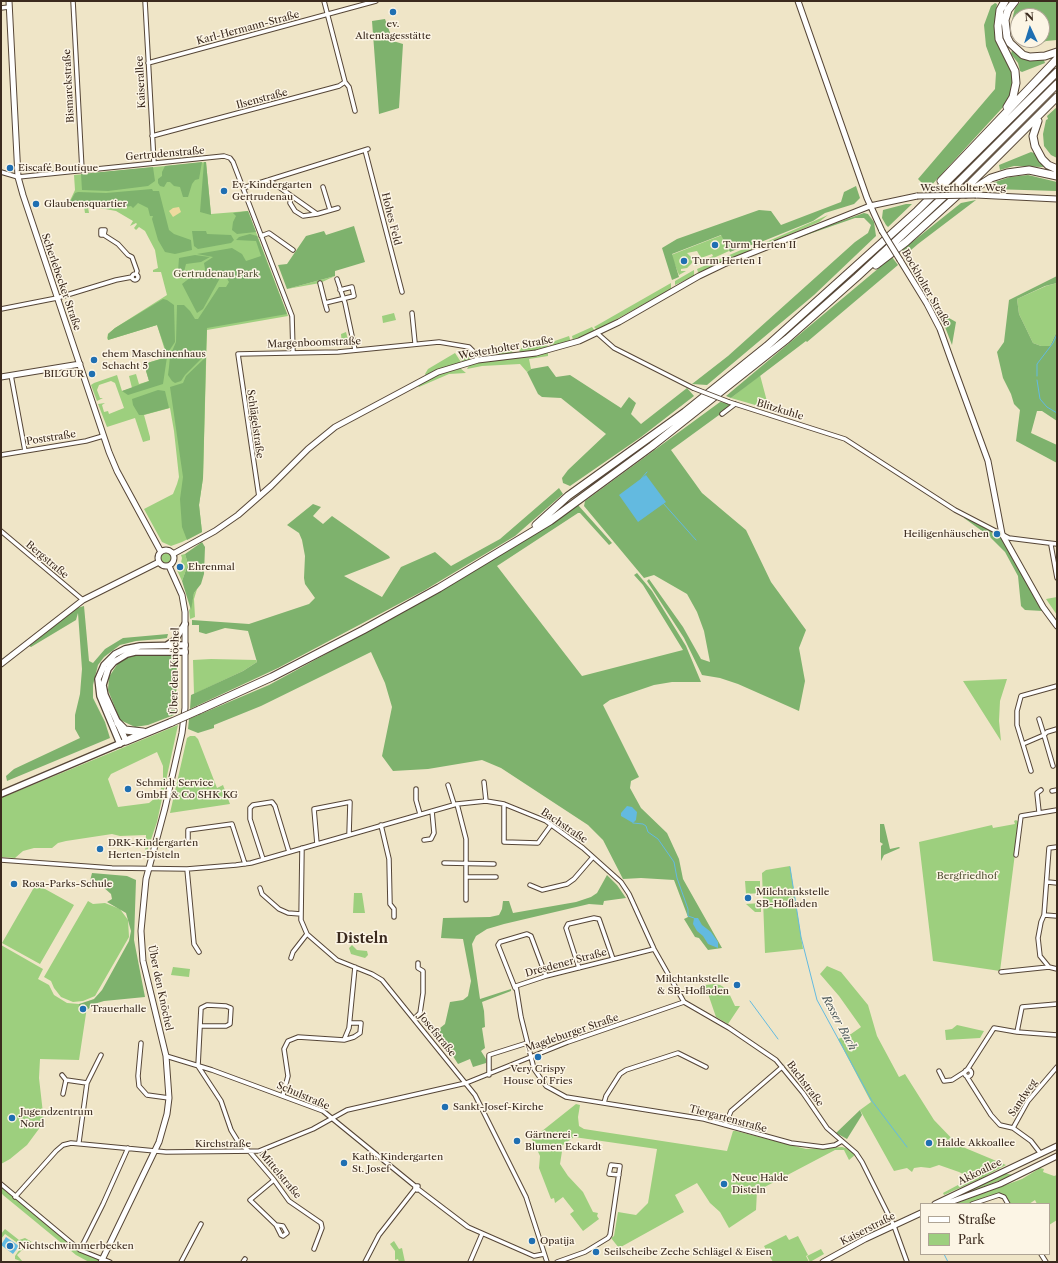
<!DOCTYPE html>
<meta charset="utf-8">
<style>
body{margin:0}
#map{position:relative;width:1058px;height:1263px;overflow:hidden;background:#efe5c7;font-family:"Libre Caslon Text",serif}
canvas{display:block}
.frame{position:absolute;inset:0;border:2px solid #3b2a1e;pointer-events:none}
.legend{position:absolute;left:920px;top:1203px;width:130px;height:52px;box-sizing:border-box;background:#fcf5e5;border:1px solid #afa495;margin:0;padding:5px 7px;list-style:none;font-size:12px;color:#3b2a1e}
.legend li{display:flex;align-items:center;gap:8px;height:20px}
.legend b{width:20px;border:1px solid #afa495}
.north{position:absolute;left:1010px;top:8px;width:40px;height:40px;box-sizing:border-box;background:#fcf5e5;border:1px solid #afa495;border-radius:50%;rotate:356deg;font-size:11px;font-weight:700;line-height:16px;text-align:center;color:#3b2a1e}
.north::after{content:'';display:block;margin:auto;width:14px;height:18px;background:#1f6fb2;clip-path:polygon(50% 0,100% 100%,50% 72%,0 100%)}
</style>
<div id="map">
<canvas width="1058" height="1263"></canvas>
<div class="frame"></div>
<ul class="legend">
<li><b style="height:5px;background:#fff"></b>Straße</li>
<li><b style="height:11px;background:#9dcf7e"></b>Park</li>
</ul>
<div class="north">N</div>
</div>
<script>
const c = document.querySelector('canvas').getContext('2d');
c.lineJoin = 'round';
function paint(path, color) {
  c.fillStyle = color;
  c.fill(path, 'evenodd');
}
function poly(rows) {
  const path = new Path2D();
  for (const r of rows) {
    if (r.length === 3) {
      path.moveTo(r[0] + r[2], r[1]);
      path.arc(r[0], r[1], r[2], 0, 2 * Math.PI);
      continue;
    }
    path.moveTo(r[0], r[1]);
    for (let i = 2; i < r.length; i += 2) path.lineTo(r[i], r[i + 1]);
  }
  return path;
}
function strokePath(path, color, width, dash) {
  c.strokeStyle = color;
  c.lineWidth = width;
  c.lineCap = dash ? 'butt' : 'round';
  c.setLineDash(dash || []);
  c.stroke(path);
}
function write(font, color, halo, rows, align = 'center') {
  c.font = font + ' "Libre Caslon Text",serif';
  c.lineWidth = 3;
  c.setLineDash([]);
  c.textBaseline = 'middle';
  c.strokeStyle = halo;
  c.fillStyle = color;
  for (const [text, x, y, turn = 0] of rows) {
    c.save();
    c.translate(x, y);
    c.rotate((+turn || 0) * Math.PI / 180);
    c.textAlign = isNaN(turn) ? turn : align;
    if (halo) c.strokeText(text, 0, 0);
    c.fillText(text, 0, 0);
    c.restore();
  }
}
paint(poly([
 [206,162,211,214,248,211,288,316,207,330,203,478,199,505,202,532,182,542,171,546,162,542,144,509,173,494,177,484,179,477,174,431,170,408,144,415,150,437,150,440,143,442,135,418,107,427,98,404,105,403,102,405,104,412,108,411,109,414,124,408,115,383,111,381,99,385,97,390,100,398,103,398,97,401,91,385,94,383,117,375,122,391,132,388,129,376,136,374,139,384,149,381,144,364,167,357,157,325,108,340,107,338,108,334,115,328,167,295,161,272,153,272,153,270,158,268,155,250,145,231,139,227,136,230,134,228,137,224,136,223,130,226,133,221,116,211,94,207,88,207,89,213,85,213,84,207,88,205,67,207,75,190,74,175],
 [828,215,819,222,701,272,698,272,697,269,741,250,757,246],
 [722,235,729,251,696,266,695,264,713,256,712,254,701,258,697,251,687,253,692,258,692,263,687,268,681,269,681,271,686,271,679,275,671,255],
 [694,270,694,276,675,285,675,281],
 [335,276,320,283,287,289],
 [671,283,671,289,653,299,597,330,594,327],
 [1057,283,1057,331,1050,346,1041,346,1033,343,1019,314,1017,299,1046,286],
 [394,313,396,320,383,323,382,316],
 [592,327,595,331,573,340,572,336],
 [346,332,349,344,342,346,341,334],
 [569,336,571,342,551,348,550,346,549,343],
 [547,343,548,349,522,353,519,351,521,348],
 [480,350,511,351,515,353,488,357,478,352],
 [465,356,5.5],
 [455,353,461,362,426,376,425,374,428,369],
 [548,353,548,356,529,359,531,369,527,372,520,364,482,366,467,369,470,364,484,362],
 [460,368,466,373,449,374,419,387,417,385,441,374],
 [760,375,769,409,731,398],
 [166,558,5],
 [185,554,188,564,182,581,177,570,180,568,182,558,181,555],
 [197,589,194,599,195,617,190,619,189,609,190,610,194,593],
 [1057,597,1057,615,1046,599],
 [211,659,256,660,257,662,243,671,194,694,193,660],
 [1007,679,1000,701,999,721,1001,741,963,681],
 [178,725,157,822,145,857,146,835,120,836,112,834,66,841,58,843,52,848,34,848,23,851,15,858,1,857,1,798],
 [157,752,163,766,163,781,159,795,149,803,118,807,108,779,111,774],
 [190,736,195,736,198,739,217,788,223,785,230,804,170,813,187,738],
 [1016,820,1019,822,1000,971,933,961,919,842,992,825,993,828,1015,824,1014,821],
 [790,866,803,949,765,953,762,873,766,870],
 [760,881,760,893,746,894,745,881],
 [36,884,74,905,40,964,2,943],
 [354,893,362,893,365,913,353,913],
 [88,901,93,904,105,903,120,909,128,920,129,937,95,996,83,1001,73,1002,61,997,54,988,51,981,44,977],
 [761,903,761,912,755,912,746,904],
 [1,945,43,969,38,979,49,985,54,995,67,1003,79,1004,79,1007,87,1007,79,1060,40,1059,39,1078,44,1122,27,1145,10,1159,1,1164],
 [352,945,357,950,367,951,368,955,365,958,351,954,349,948],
 [827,966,841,972,868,1005,877,1036,899,1077,905,1074,934,1120,958,1145,1006,1165,982,1178,944,1195,943,1193,971,1178,959,1172,939,1165,930,1168,921,1167,914,1168,912,1172,907,1168,894,1171,860,1110,871,1102,838,1039,851,1034,861,1027,839,996,820,974],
 [173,967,190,969,189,977,171,975],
 [714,984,720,985,727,989,735,1006,740,1006,728,1024,716,1017,705,985],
 [957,1025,979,1030,984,1031,980,1038,946,1040,945,1030,952,1029],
 [576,1104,580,1105,578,1117,579,1126,584,1129,727,1151,733,1131,736,1131,806,1149,842,1147,849,1149,855,1155,849,1160,844,1150,835,1150,757,1191,756,1210,729,1228,720,1212,710,1203,697,1183,675,1195,684,1212,619,1248,611,1238,614,1236,618,1212,636,1215,648,1203,657,1149,574,1137,563,1145,560,1164,568,1176,583,1192,593,1212,598,1213,597,1216,599,1219,583,1231,570,1214,574,1211,563,1197,555,1203,554,1198,551,1199,539,1168,540,1156,532,1139],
 [1040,1168,1044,1169,1043,1172,1054,1176,1057,1175,1057,1220,1049,1225,1049,1204,1037,1204,1035,1200,1029,1204,1011,1204,1003,1194,1000,1193,966,1204,954,1204,1022,1179],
 [1002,1173,1014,1175,951,1199],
 [1,1184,80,1250,102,1260,101,1262,89,1262,76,1255,3,1195,1,1192],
 [5,1229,19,1240,25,1238,32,1242,19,1244,5,1234,1,1239,1,1234],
 [786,1235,789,1240,798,1236,808,1255,806,1256,809,1262,773,1262,764,1246],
 [394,1241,399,1249,402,1248,405,1262,399,1262,398,1259,395,1260,395,1251,390,1244],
 [33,1245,32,1247,22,1250,17,1255,23,1262,15,1259,15,1256,22,1246],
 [821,1249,824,1254,810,1262,807,1256]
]), '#9dcf7e');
paint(poly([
 [1021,1,1057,1,1057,40,1046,41,1040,44,1021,41,1042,40,1042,16,1018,16,1018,36,1012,20,1015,8],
 [995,3,997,4,995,18,996,29,1013,74,1012,90,1004,106,928,189,918,179,995,89,996,73,986,46,984,25,991,6],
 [385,19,393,41,403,44,399,108,379,114,372,21],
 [1012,50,1028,60,1044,60,1045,63,1022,72,1020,71,1018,63,1011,54],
 [1057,107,1057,158,1051,155,1044,146,1043,134,1046,120,1048,119,1047,116],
 [1031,152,1034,153,1044,167,1014,166,1000,170,999,165],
 [202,162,199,179,195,180,192,184,188,197,183,197,180,187,174,186,170,182,167,182,164,187,160,186,158,183,158,179,162,176,162,172,165,166],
 [204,162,206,162,211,215,200,212],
 [153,167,155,181,148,186,108,191,82,190,81,174],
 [1028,175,1057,182,1057,191,991,189,989,184,1010,177],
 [856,186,860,198,854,204,825,213,813,221,756,244,742,247,730,252,721,235,672,254,679,277,672,280,662,248,677,239,759,210,771,211,781,225,841,202,844,192],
 [152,189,153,191,159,191,169,230,174,234,191,240,192,250,175,254,165,252,158,240,152,219,153,216,150,216,148,208,138,203,133,208,131,206,119,208,93,205,67,207,75,193,78,192,106,193],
 [976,200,918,244,904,256,901,251,961,203],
 [906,204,912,204,888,227,886,225,882,218,883,210],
 [248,211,256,232,237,234,232,230,233,222,236,216,233,213],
 [864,213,868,214,874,222,876,236,814,295,707,385,692,384,728,356,855,242,868,233,871,225,864,218,855,218,792,240,791,239],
 [354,226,365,262,335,271,335,276,287,289,278,265,287,264,306,236,324,231,326,235],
 [192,231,206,231,207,234,231,235,234,240,231,243,198,249,194,246],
 [250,234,257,236,287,314,207,328,206,354,185,375,181,381,175,383,172,381,168,375,169,367,170,356,176,342,177,305,184,305,190,311,195,319,198,319,217,290,219,287,226,287,229,282,226,277,220,278,203,309,197,313,182,284,191,277,204,275,205,269,204,263,213,257,197,254,232,248,242,254,246,261,261,256,256,241,236,240,239,237],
 [195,255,210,257,201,262,186,264,184,272,178,272,179,258],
 [892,257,898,265,807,342,806,341,731,398,726,396],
 [1057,276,1057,283,1045,286,1017,299,1019,314,1033,343,1041,346,1050,346,1057,331,1057,421,1042,411,1037,411,1031,433,1057,445,1057,463,1016,441,1020,410,1014,404,1011,394,1003,378,997,352,1004,342,1009,300],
 [163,299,167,300,174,305,175,342,167,354,157,325,108,340,108,334,115,328],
 [931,302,937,306,942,314,956,322,952,345,945,327],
 [167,357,163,384,128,395,122,391,149,381,144,364],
 [206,357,203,478,199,505,202,532,187,540,182,527,180,499,183,477,170,387,183,383,186,376],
 [548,366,556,377,570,375,621,408,629,397,636,403,631,414,641,424,687,388,694,396,641,437,570,486,563,483,562,478,568,470,606,434,561,398,542,397,538,394,527,372,531,369],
 [158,390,165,391,169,408,143,415,139,415,133,405,132,399],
 [720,402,729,403,730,407,671,450,702,493,746,530,771,582,806,630,799,648,805,681,799,711,738,684,720,678,702,675,684,638,647,581,649,579,683,627,701,659,710,662,704,631,697,612,687,594,654,575,644,578,584,506,585,501],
 [559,488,563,494,515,536,425,590,278,668,190,709,191,695,243,671,257,662,248,631,225,628,206,634,199,632,199,625,192,625,192,620,249,624,309,604,315,598,305,584,304,578,305,556,302,540,299,533,287,525,313,504,321,507,313,516,323,524,332,516,389,556,390,558,344,576,382,597,401,567,435,552,451,566,500,539],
 [578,505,612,543,609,545,580,513,578,513,497,566,582,676,683,650,643,585,634,575,637,573,652,591,686,646,701,682,672,682,654,685,610,700,603,705,639,777,631,781,630,788,641,808,667,833,679,859,683,879,722,948,708,950,699,938,695,937,684,919,688,917,674,880,641,878,623,879,603,840,588,825,501,768,482,760,428,769,393,771,382,756,392,707,385,683,371,652,261,706,214,725,214,728,198,733,188,729,189,719,269,685,427,599,546,527],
 [965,516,1001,536,1043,611,1025,610,1021,606,1018,576,1005,552,989,536,964,518],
 [202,542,205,547,204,574,201,584,194,593,191,610,182,581,188,564,185,554],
 [84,606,89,661,93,663,105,649,123,638,168,634,167,638,160,639,136,641,120,645,104,657,98,665,93,685,93,698,105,722,110,738,7,781,6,776,14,769,80,738,75,729,75,715,80,694,82,669,78,613,76,620,31,647,29,646,77,608],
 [133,654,174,655,177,669,176,706,174,715,148,725,135,727,120,720,108,690,109,677,120,660],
 [880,824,884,824,890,849,899,847,900,848,884,855,881,861,881,846,883,844,880,842],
 [92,873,127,876,136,880,134,940,145,997,104,1001,94,1004,87,1010,87,1007,79,1007,79,1004,94,999,102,990,129,941,131,931,126,913,107,902,112,899,111,894,102,886,90,881],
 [607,875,617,885,626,898,604,901,603,905,589,904,504,924,487,929,476,936,472,944,480,999,511,989,511,991,482,1002,484,1011,485,1027,482,1028,485,1048,481,1051,486,1059,486,1063,473,1067,470,1059,458,1064,446,1045,434,1033,445,1024,450,1002,463,1000,468,996,471,981,463,939,441,938,443,918,490,917,499,915,502,909,503,901,509,901,513,913,576,902,591,897,597,893],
 [860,1110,862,1115,847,1139,836,1133]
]), '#7eb26d');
paint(poly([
 [179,207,181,212,173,217,169,211,173,208]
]), '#eeda9e');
paint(poly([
 [646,475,666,502,638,522,619,495],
 [627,806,632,807,637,812,636,820,633,823,621,816,621,813],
 [694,918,698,918,702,925,711,932,718,942,718,948,708,944,703,936,697,931,693,924],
 [6,1237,19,1246,13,1254,1,1245]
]), '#63bae0');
strokePath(poly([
 [1037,376,1037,364,1053,343,1057,334],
 [1037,380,1040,399,1047,407,1057,413],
 [641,479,647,472],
 [663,503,696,540],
 [633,823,643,824,646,826,648,832,658,839,674,862,677,878,688,909,688,916,694,918],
 [790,867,801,937,817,1000,872,1101,907,1147],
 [750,1001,778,1039],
 [944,1254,948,1262]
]), '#63bae0', 1);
const street = poly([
 [73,1,82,170],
 [145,1,154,163],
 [324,1,345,82],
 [1,8,9,7],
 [148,63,376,1],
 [345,82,349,87,355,111],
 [152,136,339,86,345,82],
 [365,150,402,292],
 [1,172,18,177,224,156,230,158,233,162,292,316,293,352],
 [269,180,317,214,338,208],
 [323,187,330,210],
 [243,188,368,149],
 [291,196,290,203,295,211,303,216,317,214],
 [104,235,105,230,101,230,101,235,104,235,118,244,128,255,132,257,137,271,136,274],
 [261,236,269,233,293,250],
 [135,277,3],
 [337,279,345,303,355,350],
 [320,283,325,303,354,296,352,287,340,290],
 [325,303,327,310],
 [1,309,57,298,116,280,132,277],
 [412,313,415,343],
 [597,333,614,348,693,388],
 [11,375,25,451],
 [729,402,845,439,955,510,1009,538,1057,544],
 [722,414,735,404],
 [1,455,86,441,103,436],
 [259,497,238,354,338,352,439,342,469,347,473,351,478,360],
 [1,531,83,600],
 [1051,545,1057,578],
 [1023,744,1044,735,1039,719],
 [1053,766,1044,735,1047,732,1057,729],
 [1031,771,1017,725,1017,711,1021,696,1057,686],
 [484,782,486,801],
 [448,785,454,804],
 [416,789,416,800,420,814],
 [1052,791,1057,790],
 [457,804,466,839,466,900],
 [504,804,504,842,538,843,551,825],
 [1039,812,1037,793,1041,790],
 [381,825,389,859,390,904,394,909,394,917],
 [188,839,188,830,232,824,245,864],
 [424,840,431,839,434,833,432,811],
 [317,844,314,809,350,802,349,835],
 [302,848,301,920,307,934,337,960,372,974,382,980,475,1095,526,1197,547,1262],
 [1016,855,1021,816,1057,810],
 [263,859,250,819,250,808,253,805,272,802,275,806,289,852],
 [1,860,112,868,187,869,236,865,251,863,457,804,486,801,504,804,546,821,583,848,621,882,629,894,654,949,684,1002,729,1028,776,1060,803,1093,827,1128,842,1141],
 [444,863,494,864],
 [187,869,194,944,199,952],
 [467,877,496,877],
 [1048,882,1057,883],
 [530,885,542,890,567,884,574,879,593,857],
 [260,888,262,894,279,909,288,913,301,914],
 [1044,915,1057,916],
 [654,949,546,976,516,986,521,1017,534,1069,546,1086,566,1097,704,1119,791,1143,823,1147,835,1145,842,1141,856,1153,862,1162,894,1226,907,1262],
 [291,958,293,952,307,934],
 [1049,967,1057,969],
 [579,968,566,928,568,924,594,918,599,919,613,959],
 [1001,972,1049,967,1040,956,1038,938,1041,922,1044,915,1049,848,1057,847],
 [515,988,498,945,500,942,527,934,531,936,546,976],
 [1057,1004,1022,1007,1017,1032,1057,1035],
 [414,1019,420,1013,423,993,423,971,418,968,418,963],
 [201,1026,226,1026,230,1024,231,1008,226,1006,207,1005,201,1008,198,1066,221,1101,231,1130,239,1143,250,1152,274,1180,289,1201,321,1223,322,1228,314,1249],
 [344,1040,354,1037,360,1033,361,1023,350,1023],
 [141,1043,138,1076,139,1086,147,1095,169,1098],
 [166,1056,212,1070,323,1111,415,1186],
 [968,1073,3.5],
 [967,1070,994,1028,1017,1032],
 [939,1071,944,1081,952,1080,966,1071],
 [62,1075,66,1080,87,1083],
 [489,1075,489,1055,527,1043],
 [967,1077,991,1115,1000,1125,1013,1128],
 [63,1094,66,1080],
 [283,1095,288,1076,284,1049,288,1041,298,1037,344,1040,349,1028,355,967],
 [604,1103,606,1096,620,1074,626,1070,678,1053,706,1067],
 [725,1125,731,1111,782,1067],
 [79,1142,87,1083,101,1055],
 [1041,1154,1031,1141,1013,1128,1028,1101,1057,1067],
 [274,1180,250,1200,276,1225,281,1235,283,1236,287,1233,283,1226,276,1225],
 [1,1184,80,1250,110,1262],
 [418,1189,468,1227,534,1256,544,1254],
 [15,1197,56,1151,63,1145,71,1143,166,1152,259,1151,313,1129,347,1110,466,1083,568,1042,684,1002],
 [972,1204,999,1195,1004,1197,1008,1204],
 [80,1250,103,1204,128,1148],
 [1041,1254,1046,1262],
 [181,1262,201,1224],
 [243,1262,245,1259],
 [365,1262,379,1235,415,1189,415,1186,418,1186,417,1190,415,1189],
 [470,1262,482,1234],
 [557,1262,585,1252,608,1238,610,1235,620,1166,611,1165,609,1174,619,1175]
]);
const secondary = poly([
 [9,1,18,177,23,195,109,452,117,471,161,552],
 [798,1,867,198,882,231],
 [976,195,1057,199],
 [900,260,927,304,940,329,950,357,988,461,1002,534,1043,607,1057,626],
 [1,377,80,364],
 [166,558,8],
 [173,554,215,531,238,515,271,486,308,449,335,427,438,372,478,360,536,353,579,341,619,322,699,276,724,264,870,206,917,196],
 [1,664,83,600,159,562],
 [935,1204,1057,1146],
 [945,1204,1000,1184,1057,1156],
 [101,1262,159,1142,167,1114,169,1098,166,1056,143,961,141,931,146,879,165,808,182,733,185,708,185,612,182,595,169,566],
 [823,1262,865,1239,921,1213]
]);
const primary = poly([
 [167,645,175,640,185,624],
 [120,744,100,696,98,679,104,665,115,654,125,649,140,646,185,645],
 [1,794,126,741,105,695,103,685,108,669,114,662,127,654,135,652,185,652]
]);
const highway = poly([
 [1005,1,1000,10,998,26,999,39,1015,71,1016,83,1013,97,1007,107],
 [1015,1,1008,10,1005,20,1007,37,1010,43,1023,55,1030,57,1045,56,1057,52],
 [1038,121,1033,136,1035,146,1042,159,1048,165,1057,169],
 [941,181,1057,59],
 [966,194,991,178,1007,173,1029,170,1057,176],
 [876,265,906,242,971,183,1057,97],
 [536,525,568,496,685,412,767,346,917,211,1057,72],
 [199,710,272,677,363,630,439,588,550,521,652,446,787,339,857,277,953,188,1057,84],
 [118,723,125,730,143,732],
 [126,741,172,722]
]);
strokePath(street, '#564637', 5.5);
strokePath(secondary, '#564637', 7);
strokePath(primary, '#564637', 8);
strokePath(highway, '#564637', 9);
strokePath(street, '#fff', 3.5);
strokePath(secondary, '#fff', 5);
strokePath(primary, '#fff', 5.5);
strokePath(highway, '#fff', 7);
const streetBridge = poly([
 [693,388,729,402]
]);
const secondaryBridge = poly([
 [917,196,976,195],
 [882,231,900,260]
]);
const highwayBridge = poly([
 [172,722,199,710]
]);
strokePath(streetBridge, '#564637', 5.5, []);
strokePath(secondaryBridge, '#564637', 7, []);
strokePath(highwayBridge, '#564637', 9, []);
strokePath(streetBridge, '#fff', 3.5);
strokePath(secondaryBridge, '#fff', 5);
strokePath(highwayBridge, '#fff', 7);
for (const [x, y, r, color] of [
 [393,12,4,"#1f6fb2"],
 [10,168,4,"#1f6fb2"],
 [224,191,4,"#1f6fb2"],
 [36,204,4,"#1f6fb2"],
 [715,245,4,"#1f6fb2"],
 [684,261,4,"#1f6fb2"],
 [94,360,4,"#1f6fb2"],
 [92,374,4,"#1f6fb2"],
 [997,534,4,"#1f6fb2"],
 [180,567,4,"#1f6fb2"],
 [128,789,4,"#1f6fb2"],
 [100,849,4,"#1f6fb2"],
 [14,884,4,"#1f6fb2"],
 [748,898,4,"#1f6fb2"],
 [737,985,4,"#1f6fb2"],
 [83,1009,4,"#1f6fb2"],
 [538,1057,4,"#1f6fb2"],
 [445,1107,4,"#1f6fb2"],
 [12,1118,4,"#1f6fb2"],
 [517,1141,4,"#1f6fb2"],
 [929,1143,4,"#1f6fb2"],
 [344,1163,4,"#1f6fb2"],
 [724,1184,4,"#1f6fb2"],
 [532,1241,4,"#1f6fb2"],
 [10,1246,4,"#1f6fb2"],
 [596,1252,4,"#1f6fb2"]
]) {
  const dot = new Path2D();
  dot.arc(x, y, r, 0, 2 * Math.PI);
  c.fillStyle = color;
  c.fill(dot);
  strokePath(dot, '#fcf5e5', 1.5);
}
write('10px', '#3b2a1e', '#fcf5e5', [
 ["ev.",393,24,"center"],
 ["Altentagesstätte",393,36,"center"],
 ["Eiscafé Boutique",18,168],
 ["Ev. Kindergarten",232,185],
 ["Gertrudenau",232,197],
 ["Glaubensquartier",44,204],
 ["Turm Herten II",723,245],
 ["Turm Herten I",692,261],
 ["ehem Maschinenhaus",102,354],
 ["Schacht 5",102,366],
 ["BILGUR",84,374,"right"],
 ["Heiligenhäuschen",989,534,"right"],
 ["Ehrenmal",188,567],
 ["Schmidt Service",136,783],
 ["GmbH & Co SHK KG",136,795],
 ["DRK-Kindergarten",108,843],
 ["Herten-Disteln",108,855],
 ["Rosa-Parks-Schule",22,884],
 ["Milchtankstelle",756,892],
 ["SB-Hofladen",756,904],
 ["Milchtankstelle",729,979,"right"],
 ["& SB-Hofladen",729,991,"right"],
 ["Trauerhalle",91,1009],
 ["Very Crispy",538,1069,"center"],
 ["House of Fries",538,1081,"center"],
 ["Sankt-Josef-Kirche",453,1107],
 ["Jugendzentrum",20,1112],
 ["Nord",20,1124],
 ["Gärtnerei -",525,1135],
 ["Blumen Eckardt",525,1147],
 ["Halde Akkoallee",937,1143],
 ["Kath. Kindergarten",352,1157],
 ["St. Josef",352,1169],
 ["Neue Halde",732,1178],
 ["Disteln",732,1190],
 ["Opatija",540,1241],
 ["Nichtschwimmerbecken",18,1246],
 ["Seilscheibe Zeche Schlägel & Eisen",604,1252]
], 'left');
write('10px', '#3b2a1e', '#fcf5e5', [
 ["Karl-Hermann-Straße",248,28,-15],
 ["Kaiserallee",141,82,-93],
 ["Bismarckstraße",69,86,-93],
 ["Ilsenstraße",262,99,-15],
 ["Gertrudenstraße",165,154,-5],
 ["Westerholter Weg",963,188],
 ["Hohes Feld",391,219,76],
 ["Scherlebecker Straße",61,282,71],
 ["Bockholter Straße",926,288,60],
 ["Margenboomstraße",314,343,-2],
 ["Westerholter Straße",506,348,-10],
 ["Blitzkuhle",780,410,17],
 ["Schlägelstraße",255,424,82],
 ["Poststraße",51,438,-9],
 ["Bergstraße",47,560,40],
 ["Über den Knöchel",175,671,-89],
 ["Bachstraße",564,826,34],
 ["Dresdener Straße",566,963,-15],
 ["Über den Knöchel",160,988,78],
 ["Magdeburger Straße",572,1033,-19],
 ["Josefstraße",437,1035,51],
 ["Bachstraße",805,1084,53],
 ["Schulstraße",303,1096,23],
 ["Sandweg",1023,1098,-56],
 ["Tiergartenstraße",728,1119,15],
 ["Kirchstraße",223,1144],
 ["Akkoallee",980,1172,-26],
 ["Mittelstraße",280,1175,50],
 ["Kaiserstraße",868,1229,-27]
]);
write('10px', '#545336', '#fcf5e5', [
 ["Gertrudenau Park",216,274],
 ["Bergfriedhof",967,876]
]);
write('italic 11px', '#475558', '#fcf5e5', [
 ["Resser Bach",839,1023,62]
]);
write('bold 14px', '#3b2a1e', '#fcf5e5', [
 ["Disteln",362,939]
]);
</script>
